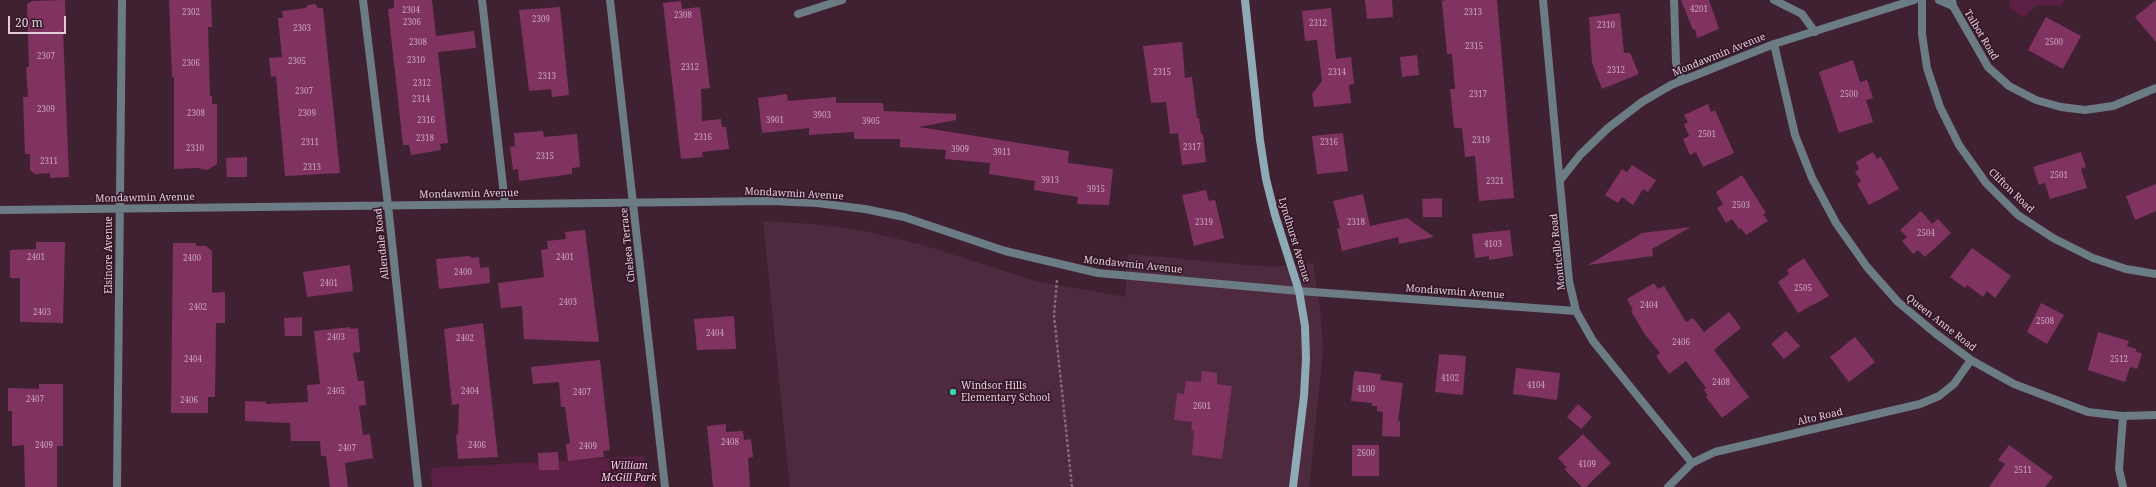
<!DOCTYPE html>
<style>
body{margin:0}
#map{position:relative;width:2156px;height:487px;overflow:hidden;background:#3f2132;font-family:"Noto Serif",serif}
canvas{display:block}
.scale{position:absolute;left:8px;top:16px;width:58px;height:18px;box-sizing:border-box;border:2px solid #e2ced8;border-top:0;padding-left:5px;font-size:12px;line-height:14px;white-space:nowrap;color:#e2ced8;-webkit-text-stroke:3px #341728;paint-order:stroke}
</style>
<div id="map">
<canvas width="2156" height="487"></canvas>
<div class="scale">20 m</div>
</div>
<script>
const c = document.querySelector('canvas').getContext('2d');
c.lineJoin = 'round';
function paint(path, color) {
  c.fillStyle = color;
  c.fill(path, 'evenodd');
}
function poly(rows) {
  const path = new Path2D();
  for (const r of rows) {
    path.moveTo(r[0], r[1]);
    for (let i = 2; i < r.length; i += 2) path.lineTo(r[i], r[i + 1]);
  }
  return path;
}
function strokePath(path, color, width, dash) {
  c.strokeStyle = color;
  c.lineWidth = width;
  c.lineCap = dash ? 'butt' : 'round';
  c.setLineDash(dash || []);
  c.stroke(path);
}
function write(font, color, halo, rows, align = 'center') {
  c.font = font + ' "Noto Serif",serif';
  c.lineWidth = 3.5;
  c.setLineDash([]);
  c.textBaseline = 'middle';
  c.strokeStyle = halo;
  c.fillStyle = color;
  for (const [text, x, y, turn = 0] of rows) {
    c.save();
    c.translate(x, y);
    c.rotate((+turn || 0) * Math.PI / 180);
    c.textAlign = isNaN(turn) ? turn : align;
    if (halo) c.strokeText(text, 0, 0);
    c.fillText(text, 0, 0);
    c.restore();
  }
}
paint(poly([
 [763,221,813,224,865,231,923,245,1035,281,1125,297,1128,254,1271,267,1313,263,1320,309,1323,350,1309,487,790,487]
]), '#4e2a3f');
paint(poly([
 [2009,0,2065,0,2060,6,2037,5,2024,17,2010,9],
 [644,456,646,487,432,487,431,468]
]), '#5b1f44');
paint(poly([
 [65,0,66,31,63,31,69,177,50,178,50,173,35,174,30,170,30,154,25,154,23,97,28,97,26,67,29,67,27,4,32,1],
 [169,0,211,0,212,27,208,27,210,96,212,96,212,104,217,104,217,164,207,170,198,168,174,169,174,77,172,77],
 [394,0,432,0,436,36,474,31,476,48,438,52,448,143,440,144,441,150,411,155,409,145,403,145,388,9,394,8],
 [1365,0,1392,0,1393,17,1367,19],
 [1446,0,1497,0,1514,198,1479,201,1475,156,1465,157,1462,128,1454,128,1450,89,1455,89,1452,54,1447,54,1442,1],
 [1681,0,1709,0,1719,29,1697,38,1695,29,1693,30],
 [2156,0,2156,42,2135,17],
 [681,1,682,9,700,7,710,88,701,89,702,121,721,119,722,127,726,127,729,149,702,152,703,157,681,159,663,3],
 [315,4,318,8,323,8,340,173,285,176,276,76,271,77,269,58,282,57,278,18,283,18,282,11,306,8,308,5],
 [560,7,569,95,552,97,551,89,529,91,519,10],
 [1331,8,1336,59,1351,57,1354,84,1349,85,1351,103,1314,107,1312,94,1322,81,1317,40,1305,41,1302,11],
 [1620,13,1624,53,1630,53,1639,74,1602,89,1592,63,1589,17],
 [2046,17,2081,36,2063,69,2028,50],
 [1182,42,1185,78,1192,77,1197,118,1199,118,1201,134,1203,134,1206,162,1182,165,1178,133,1170,134,1166,102,1151,103,1143,46],
 [1417,55,1419,75,1402,77,1400,57],
 [1853,60,1860,82,1867,80,1873,98,1866,100,1873,122,1839,133,1819,72],
 [787,94,788,101,836,97,836,103,883,103,884,111,956,114,956,120,919,127,1069,151,1068,163,1113,169,1109,205,1077,204,1078,197,1034,190,1035,181,989,174,990,163,945,159,946,150,900,147,900,139,854,139,854,132,809,135,809,128,762,133,758,98],
 [1708,104,1711,112,1715,110,1734,153,1703,167,1696,152,1690,155,1683,139,1689,136,1684,124,1688,122,1684,115],
 [543,131,544,137,577,134,580,167,572,168,572,174,519,181,518,169,513,170,510,147,515,146,514,133],
 [1343,133,1348,171,1317,174,1312,136],
 [1873,152,1877,159,1881,157,1899,189,1869,205,1857,184,1861,181,1855,172,1859,169,1856,162],
 [2081,152,2086,167,2081,169,2087,188,2050,199,2045,183,2039,185,2033,167],
 [247,157,247,177,227,177,226,158],
 [1632,165,1656,180,1648,192,1643,189,1633,205,1622,197,1618,203,1605,195,1622,169,1627,172],
 [1742,175,1766,213,1763,214,1768,221,1746,235,1741,228,1739,229,1732,219,1726,223,1717,208,1723,204,1716,192],
 [2156,184,2156,211,2135,220,2126,196],
 [1206,190,1209,201,1215,200,1224,238,1194,246,1182,195],
 [1363,194,1370,226,1407,218,1434,237,1399,244,1398,237,1342,251,1337,229,1340,228,1333,201],
 [1442,198,1442,217,1423,217,1422,199],
 [1921,211,1932,224,1938,219,1951,233,1925,257,1918,250,1913,254,1902,241,1907,237,1900,230],
 [1691,227,1652,249,1653,256,1588,265,1642,233],
 [585,230,599,342,524,339,522,306,501,308,498,283,544,277,541,250,548,249,547,241,566,239,565,232],
 [1510,230,1513,256,1489,260,1489,256,1475,258,1472,234],
 [36,242,65,242,63,323,20,322,20,278,10,278,10,250,36,249],
 [173,243,196,243,196,246,206,246,212,251,212,293,225,292,225,323,216,323,215,397,208,397,208,413,171,413],
 [1972,248,2011,276,1995,298,1987,291,1983,297,1967,285,1965,288,1950,277],
 [469,256,472,258,479,257,480,268,489,267,490,283,439,289,436,259],
 [1804,258,1829,296,1798,313,1778,282,1789,274,1787,270],
 [350,265,353,291,307,297,303,272],
 [1654,283,1658,289,1664,286,1686,322,1693,318,1704,332,1729,312,1741,328,1714,350,1749,397,1722,418,1706,397,1708,396,1704,390,1706,388,1686,361,1669,374,1656,356,1660,353,1644,333,1631,311,1633,310,1627,299],
 [2041,303,2064,315,2047,344,2027,332],
 [734,316,736,349,697,350,694,319],
 [302,317,302,336,285,336,284,318],
 [483,323,498,457,458,459,456,435,458,435,459,404,452,405,444,329],
 [350,327,350,329,358,328,360,352,353,353,358,381,364,381,366,405,359,406,363,435,370,434,373,458,345,463,348,487,330,487,326,456,321,456,320,441,291,441,290,423,245,421,245,401,266,402,266,404,308,402,307,385,320,384,314,331],
 [1786,331,1800,346,1784,359,1771,344],
 [2098,332,2129,341,2127,346,2136,349,2136,351,2142,354,2137,369,2130,367,2125,382,2088,370],
 [1855,337,1875,362,1849,382,1830,357],
 [1439,354,1466,356,1463,395,1435,392],
 [600,360,610,450,603,451,604,457,568,461,566,444,570,443,565,407,561,407,559,382,533,384,531,367],
 [1516,368,1560,373,1557,400,1513,394],
 [1202,371,1217,373,1217,384,1232,386,1222,459,1192,455,1194,431,1191,431,1192,422,1174,420,1177,393,1184,394,1186,381,1201,382],
 [1354,371,1381,374,1380,380,1403,383,1398,421,1400,421,1400,437,1382,436,1383,412,1377,411,1377,406,1372,406,1372,403,1351,401],
 [39,384,63,384,63,446,57,446,57,487,25,487,24,445,12,446,12,411,8,411,8,388,39,389],
 [1578,404,1592,417,1581,429,1567,417],
 [726,424,726,432,743,431,744,440,751,439,753,457,748,458,750,487,713,487,707,426],
 [1583,434,1611,463,1586,487,1582,487,1564,469,1567,468,1558,458],
 [1352,445,1379,445,1379,476,1352,476],
 [2009,445,2053,477,2045,487,1989,487,2005,464,1998,460],
 [558,452,559,470,539,470,538,453]
]), '#803361');
strokePath(poly([
 [1057,280,1054,315,1072,487]
]), '#826877', 2.5, [3, 2]);
strokePath(poly([
 [482,0,505,204],
 [1674,0,1676,63,1682,80],
 [1774,0,1802,14,1815,32],
 [798,14,842,0]
]), '#6b7c84', 8);
strokePath(poly([
 [363,0,388,205,418,487],
 [610,0,665,487],
 [1543,0,1569,281,1576,311,1593,341,1692,463],
 [1922,0,1922,34,1927,68,1940,107,1959,145,1986,183,2018,215,2053,238,2093,258,2126,269,2156,274],
 [1939,0,1953,6],
 [1952,0,1953,6,1988,67,2009,86,2036,100,2061,107,2085,110,2113,106,2156,88],
 [1774,44,1795,135,1812,178,1836,223,1867,267,1898,302,1935,333,1971,360,2014,384,2088,412,2123,416,2156,415],
 [1561,179,1580,155,1608,128,1642,102,1671,85,1774,44,1914,0],
 [0,210,772,201,817,203,865,209,904,217,1005,251,1098,273,1299,291,1576,311],
 [117,487,122,0],
 [1668,487,1692,463,1715,452,1920,404,1939,396,1954,384,1971,360],
 [2123,487,2119,469,2123,416]
]), '#6b7c84', 8);
strokePath(poly([
 [1245,0,1260,140,1266,179,1275,215,1299,291,1305,326,1306,359,1304,396,1293,487]
]), '#8eaab6', 8);
for (const [x, y, r, color] of [
 [953,392,4,"#40d4a2"]
]) {
  const dot = new Path2D();
  dot.arc(x, y, r, 0, 2 * Math.PI);
  c.fillStyle = color;
  c.fill(dot);
  strokePath(dot, '#341728', 1.5);
}
write('8px', '#caa7ba', null, [
 ["4201",1699,10],
 ["2304",411,11],
 ["2302",191,13],
 ["2313",1473,13],
 ["2308",683,16],
 ["2309",541,20],
 ["2306",412,23],
 ["2312",1318,24],
 ["2310",1606,26],
 ["2303",302,29],
 ["2308",418,43],
 ["2500",2054,43],
 ["2315",1474,47],
 ["2307",46,57],
 ["2310",416,61],
 ["2305",297,62],
 ["2306",191,64],
 ["2312",690,68],
 ["2312",1616,71],
 ["2315",1162,73],
 ["2314",1337,73],
 ["2313",547,77],
 ["2312",422,84],
 ["2307",304,92],
 ["2317",1478,95],
 ["2500",1849,95],
 ["2314",421,100],
 ["2309",46,110],
 ["2308",196,114],
 ["2309",307,114],
 ["3903",822,116],
 ["2316",426,121],
 ["3901",775,121],
 ["3905",871,122],
 ["2501",1707,135],
 ["2316",703,138],
 ["2318",425,139],
 ["2319",1481,141],
 ["2311",310,143],
 ["2316",1329,143],
 ["2317",1192,148],
 ["2310",195,149],
 ["3909",960,150],
 ["3911",1002,153],
 ["2315",545,157],
 ["2311",49,162],
 ["2313",312,168],
 ["2501",2059,176],
 ["3913",1050,181],
 ["2321",1495,182],
 ["3915",1096,190],
 ["2503",1741,206],
 ["2319",1204,223],
 ["2318",1356,223],
 ["2504",1926,234],
 ["4103",1493,245],
 ["2401",36,258],
 ["2401",565,258],
 ["2400",192,259],
 ["2400",463,273],
 ["2401",329,284],
 ["2505",1803,289],
 ["2403",568,303],
 ["2404",1649,306],
 ["2402",198,308],
 ["2403",42,313],
 ["2508",2045,322],
 ["2404",715,334],
 ["2403",336,338],
 ["2402",465,339],
 ["2406",1681,343],
 ["2404",193,360],
 ["2512",2119,360],
 ["4102",1450,379],
 ["2408",1721,383],
 ["4104",1536,386],
 ["4100",1366,390],
 ["2405",336,392],
 ["2404",470,392],
 ["2407",582,393],
 ["2407",35,400],
 ["2406",189,401],
 ["2601",1202,407],
 ["2408",730,443],
 ["2409",44,446],
 ["2406",477,446],
 ["2409",588,447],
 ["2407",347,449],
 ["2600",1366,454],
 ["4109",1587,465],
 ["2511",2023,471]
]);
write('10px', '#e2ced8', '#341728', [
 ["Talbot Road",1981,35,59],
 ["Mondawmin Avenue",1719,55,-22],
 ["Clifton Road",2011,191,44],
 ["Mondawmin Avenue",469,194,-1],
 ["Mondawmin Avenue",794,194,3],
 ["Mondawmin Avenue",145,198,-1],
 ["Lyndhurst Avenue",1294,240,73],
 ["Allendale Road",382,244,-96],
 ["Chelsea Terrace",628,245,-96],
 ["Monticello Road",1558,252,-96],
 ["Elsinore Avenue",109,255,-90],
 ["Mondawmin Avenue",1133,265,6],
 ["Mondawmin Avenue",1455,292,4],
 ["Queen Anne Road",1941,323,38],
 ["Alto Road",1820,417,-13]
]);
write('10px', '#e2ced8', '#341728', [
 ["Windsor Hills",961,386],
 ["Elementary School",961,398]
], 'left');
write('italic 10px', '#fdcfe7', '#341728', [
 ["William",629,466],
 ["McGill Park",629,478]
]);
</script>
